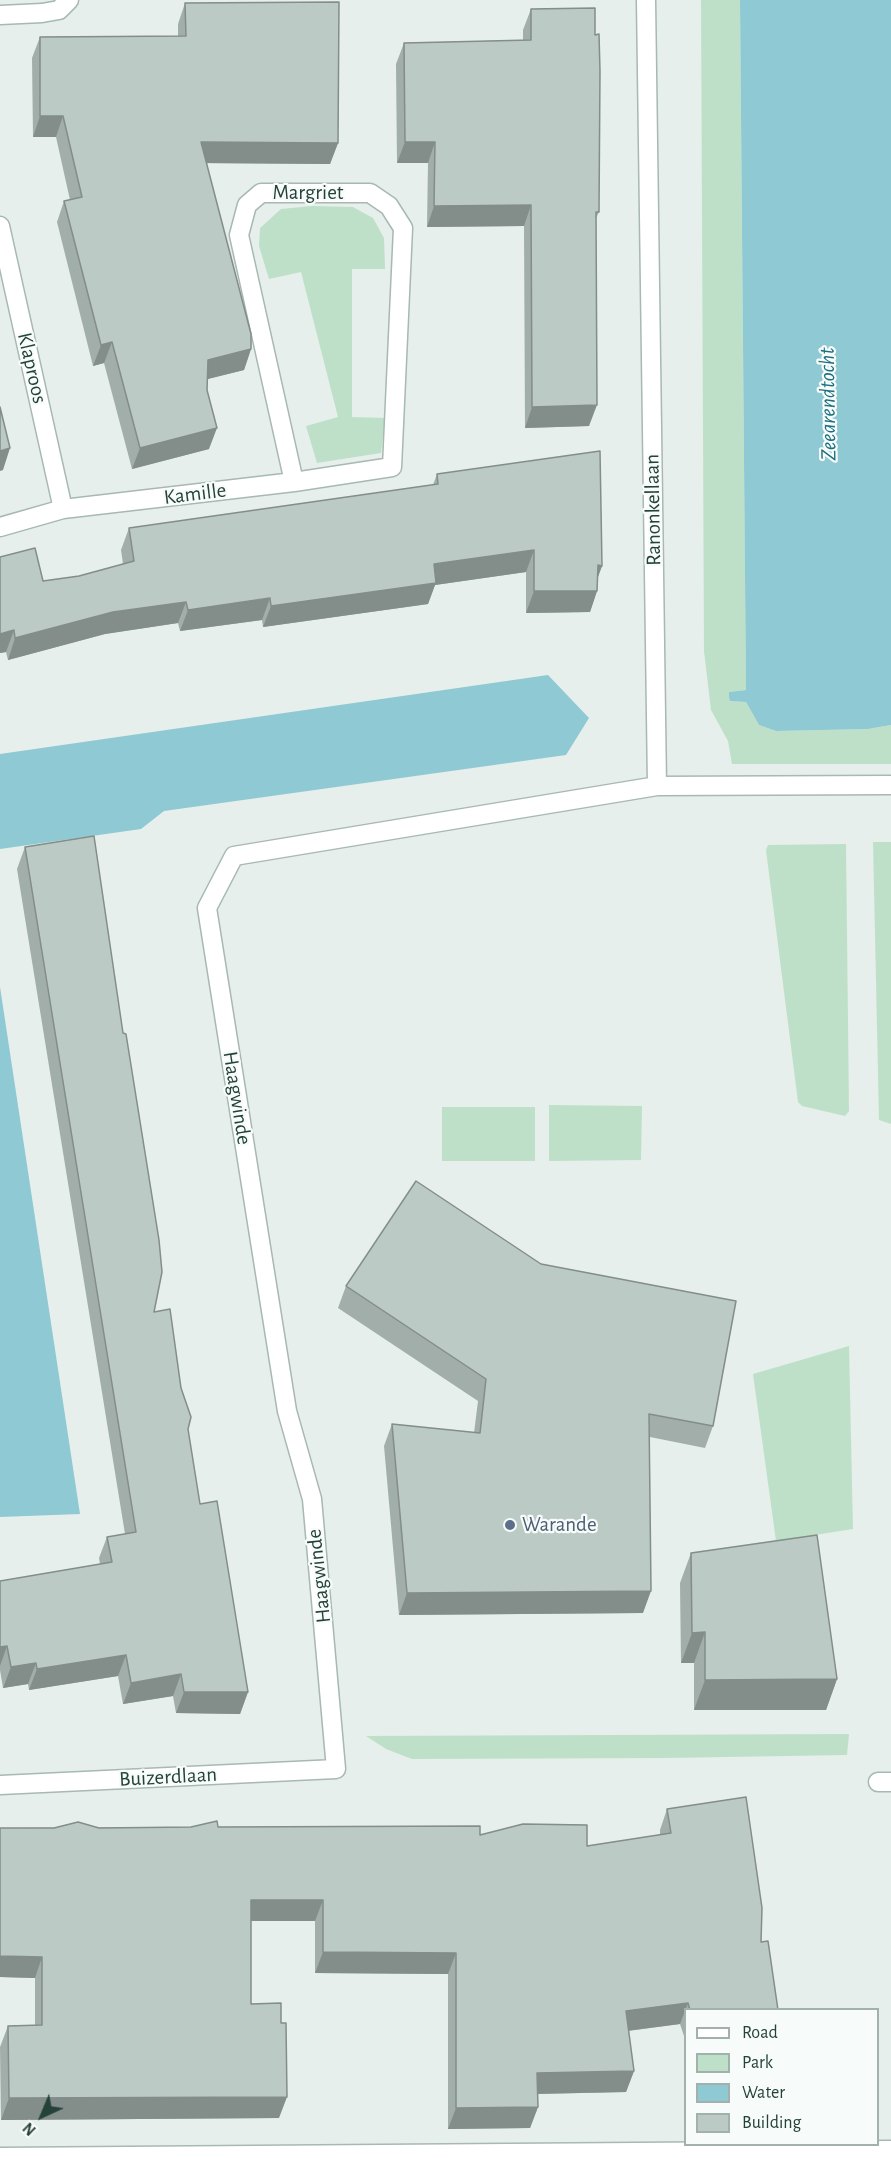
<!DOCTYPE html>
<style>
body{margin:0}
#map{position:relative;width:891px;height:2158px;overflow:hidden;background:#e6efeb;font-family:"Alegreya Sans",sans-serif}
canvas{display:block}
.legend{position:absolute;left:684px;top:2008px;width:195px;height:138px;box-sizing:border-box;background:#f7fbf9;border:2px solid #a3b1ad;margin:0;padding:8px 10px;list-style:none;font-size:18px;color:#24423a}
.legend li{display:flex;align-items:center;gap:12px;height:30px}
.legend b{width:30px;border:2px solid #a3b1ad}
.north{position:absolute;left:12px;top:2086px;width:60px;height:60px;-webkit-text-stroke:4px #f7fbf9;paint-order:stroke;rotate:224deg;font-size:16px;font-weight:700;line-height:24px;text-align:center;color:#24423a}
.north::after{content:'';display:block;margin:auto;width:21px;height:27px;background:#24423a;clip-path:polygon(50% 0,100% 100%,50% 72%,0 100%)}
</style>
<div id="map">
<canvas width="891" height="2158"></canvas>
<ul class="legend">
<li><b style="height:8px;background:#fff"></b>Road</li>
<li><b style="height:16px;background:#bfe0c8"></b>Park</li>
<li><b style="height:16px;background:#8ec9d4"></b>Water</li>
<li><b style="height:16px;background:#bbcac4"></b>Building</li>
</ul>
<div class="north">N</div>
</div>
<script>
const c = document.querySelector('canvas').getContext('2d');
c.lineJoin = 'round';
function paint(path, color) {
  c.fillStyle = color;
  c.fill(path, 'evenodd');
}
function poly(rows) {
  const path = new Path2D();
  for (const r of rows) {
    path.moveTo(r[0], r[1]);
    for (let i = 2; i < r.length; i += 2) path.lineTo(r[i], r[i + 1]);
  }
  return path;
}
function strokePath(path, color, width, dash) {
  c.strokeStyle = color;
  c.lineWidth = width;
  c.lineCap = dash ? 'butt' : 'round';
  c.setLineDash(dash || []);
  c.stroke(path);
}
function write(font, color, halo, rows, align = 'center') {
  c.font = font + ' "Alegreya Sans",sans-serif';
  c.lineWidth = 4.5;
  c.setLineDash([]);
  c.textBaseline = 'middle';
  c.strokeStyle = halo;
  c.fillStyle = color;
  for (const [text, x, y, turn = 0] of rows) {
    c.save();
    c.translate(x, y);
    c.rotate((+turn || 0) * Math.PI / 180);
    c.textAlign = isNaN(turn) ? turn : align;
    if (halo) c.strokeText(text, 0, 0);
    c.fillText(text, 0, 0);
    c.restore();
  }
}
paint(poly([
 [701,0,740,0,746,690,729,692,731,701,746,702,759,725,776,731,868,729,891,725,891,764,732,764,728,741,711,710,704,651],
 [312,206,353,207,373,218,384,238,385,269,352,269,352,417,385,418,381,453,317,463,306,426,338,417,301,272,269,279,259,246,260,228,281,209],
 [873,842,891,842,891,1124,879,1120],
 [846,844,849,1111,845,1116,802,1106,798,1102,766,850,768,845],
 [549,1105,642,1106,641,1160,549,1161],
 [442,1107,535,1107,535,1161,442,1161],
 [849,1346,853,1529,776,1541,753,1374],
 [849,1734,847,1755,667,1758,412,1759,386,1749,366,1736]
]), '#bfe0c8');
paint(poly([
 [740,0,891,0,891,725,868,729,776,731,759,725,746,702,730,701,729,697,729,692,746,690],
 [548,675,589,718,566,755,164,811,141,829,0,849,0,754],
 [0,987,80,1514,0,1517]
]), '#8ec9d4');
const street = poly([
 [646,0,657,786],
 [0,15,42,13,59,10,69,0],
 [0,226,63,509],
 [0,527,63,509,294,482,392,467,403,228,389,206,370,193,261,193,247,205,239,235,294,482],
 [878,1782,891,1782],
 [0,1785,336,1769,312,1499,287,1411,207,908,234,856,657,786,891,785],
 [0,2157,891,2150]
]);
strokePath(street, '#a8b8b2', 21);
strokePath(street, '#fff', 18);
paint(poly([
 [185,3,338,143,330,164,206,163,251,349,244,370,207,379,209,449,132,469,104,363,93,366,57,222,64,201,70,200,56,137,33,137,32,58,40,37,178,36,178,24],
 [531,9,595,35,599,212,596,218,589,426,525,428,524,226,427,227,428,163,397,163,396,64,404,43,523,40,523,30],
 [437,474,602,566,598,577,597,591,590,612,526,613,526,572,435,585,428,604,263,627,262,620,180,631,178,623,105,634,8,660,6,652,0,653,0,557,43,581,79,576,123,564,121,550,129,528,433,485],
 [25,847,154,1312,188,1429,200,1504,248,1692,240,1714,176,1713,173,1696,123,1704,118,1676,29,1690,28,1684,3,1688,0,1670,0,1581,100,1564,99,1558,107,1537,125,1534,17,869],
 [346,1286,713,1426,705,1448,650,1437,643,1613,399,1615,384,1446,392,1424,474,1433,478,1401,338,1308],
 [691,1553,837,1679,826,1710,694,1710,694,1663,681,1663,680,1583],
 [667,1809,761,1942,778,2010,686,2010,686,2042,680,2024,628,2031,634,2071,626,2092,538,2094,538,2107,530,2128,448,2129,448,1974,315,1973,315,1921,251,1921,251,2004,279,2118,1,2120,0,2047,8,2026,35,2025,35,1978,0,1977,0,1828,218,1827,480,1835,587,1846,660,1835,660,1830]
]), '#a1aea9');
paint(poly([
 [40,116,63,116,56,137,33,137],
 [201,142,338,143,330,164,193,163],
 [405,142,435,142,428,163,397,163],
 [531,205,524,226,427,227,434,206],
 [112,342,104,363,93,366,101,345],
 [251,349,244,370,200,381,208,360],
 [597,405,589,426,525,428,532,407],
 [217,428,209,449,132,469,140,448],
 [10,448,3,470,0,471,0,451],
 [534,550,526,572,435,585,428,604,263,627,271,606,434,564],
 [598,565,602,566,594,587],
 [534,591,597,591,590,612,526,613],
 [270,598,262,620,180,631,188,610],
 [186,602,178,623,105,634,8,660,15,638,113,612],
 [14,630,6,652,0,653,0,634],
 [651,1591,643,1613,399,1615,407,1593],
 [705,1632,694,1663,681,1663,692,1633],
 [7,1646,0,1666,0,1647],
 [126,1655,118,1676,29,1690,37,1669],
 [36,1663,28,1684,3,1688,11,1667],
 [181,1674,173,1696,123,1704,131,1683],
 [837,1679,826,1710,694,1710,705,1680],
 [184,1692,248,1692,240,1714,176,1713],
 [251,1900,323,1900,315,1921,243,1921],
 [323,1952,456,1953,448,1974,315,1973],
 [0,1956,42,1957,35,1978,0,1977],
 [688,2003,680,2024,618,2032,626,2011],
 [634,2071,626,2092,530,2094,537,2073],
 [287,2097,279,2118,1,2120,9,2098],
 [538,2107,530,2128,448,2129,456,2108]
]), '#838d89');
const building = poly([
 [339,2,338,143,201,142,251,334,251,349,208,360,207,390,217,428,140,448,112,342,101,345,64,201,82,197,63,116,40,116,40,37,186,36,185,3,339,2],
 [595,8,595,35,599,34,600,71,599,212,596,212,597,405,532,407,531,205,434,206,435,142,405,142,404,43,531,40,531,9,595,8],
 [0,407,10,448,0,451,0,407],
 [600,451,602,566,598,565,597,591,534,591,534,550,434,564,436,583,271,606,270,598,188,610,186,602,113,612,15,638,14,630,0,634,0,557,35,548,43,581,79,576,134,561,129,528,438,484,437,474,600,451],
 [94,836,123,1033,126,1034,159,1240,162,1272,154,1312,170,1309,181,1388,191,1417,188,1429,200,1504,217,1501,248,1692,184,1692,181,1674,131,1683,126,1655,37,1669,36,1663,11,1667,7,1646,0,1647,0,1581,112,1562,107,1537,136,1532,25,847,94,836],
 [416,1181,541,1264,736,1301,713,1426,649,1414,651,1591,407,1593,392,1424,480,1433,486,1379,346,1286,416,1181],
 [817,1535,837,1679,705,1680,705,1632,692,1633,691,1553,817,1535],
 [746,1797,762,1908,761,1942,768,1941,778,2010,690,2010,688,2003,626,2011,634,2071,537,2073,538,2107,456,2108,456,1953,323,1952,323,1900,251,1900,251,2004,281,2003,281,2023,286,2023,287,2097,9,2098,8,2026,42,2025,42,1957,0,1956,0,1828,54,1828,78,1822,99,1828,191,1827,217,1821,218,1827,480,1826,480,1835,523,1824,587,1825,587,1846,671,1833,667,1809,746,1797]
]);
paint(building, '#bbcac4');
strokePath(building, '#838d89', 1.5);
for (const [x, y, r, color] of [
 [510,1525,6,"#5c6f8a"]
]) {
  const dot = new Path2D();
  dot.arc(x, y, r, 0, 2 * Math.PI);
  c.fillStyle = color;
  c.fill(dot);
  strokePath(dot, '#f7fbf9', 2);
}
write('21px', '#24423a', '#f7fbf9', [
 ["Margriet",308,193],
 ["Klaproos",32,368,77],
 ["Kamille",195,494,-7],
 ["Ranonkellaan",653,510,-91],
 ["Haagwinde",237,1098,81],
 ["Haagwinde",319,1576,-96],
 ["Buizerdlaan",168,1777,-3]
]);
write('21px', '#4e5e75', '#f7fbf9', [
 ["Warande",522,1525]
], 'left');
write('italic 22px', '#1c6f80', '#f7fbf9', [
 ["Zeearendtocht",828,404,-91]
]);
</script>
